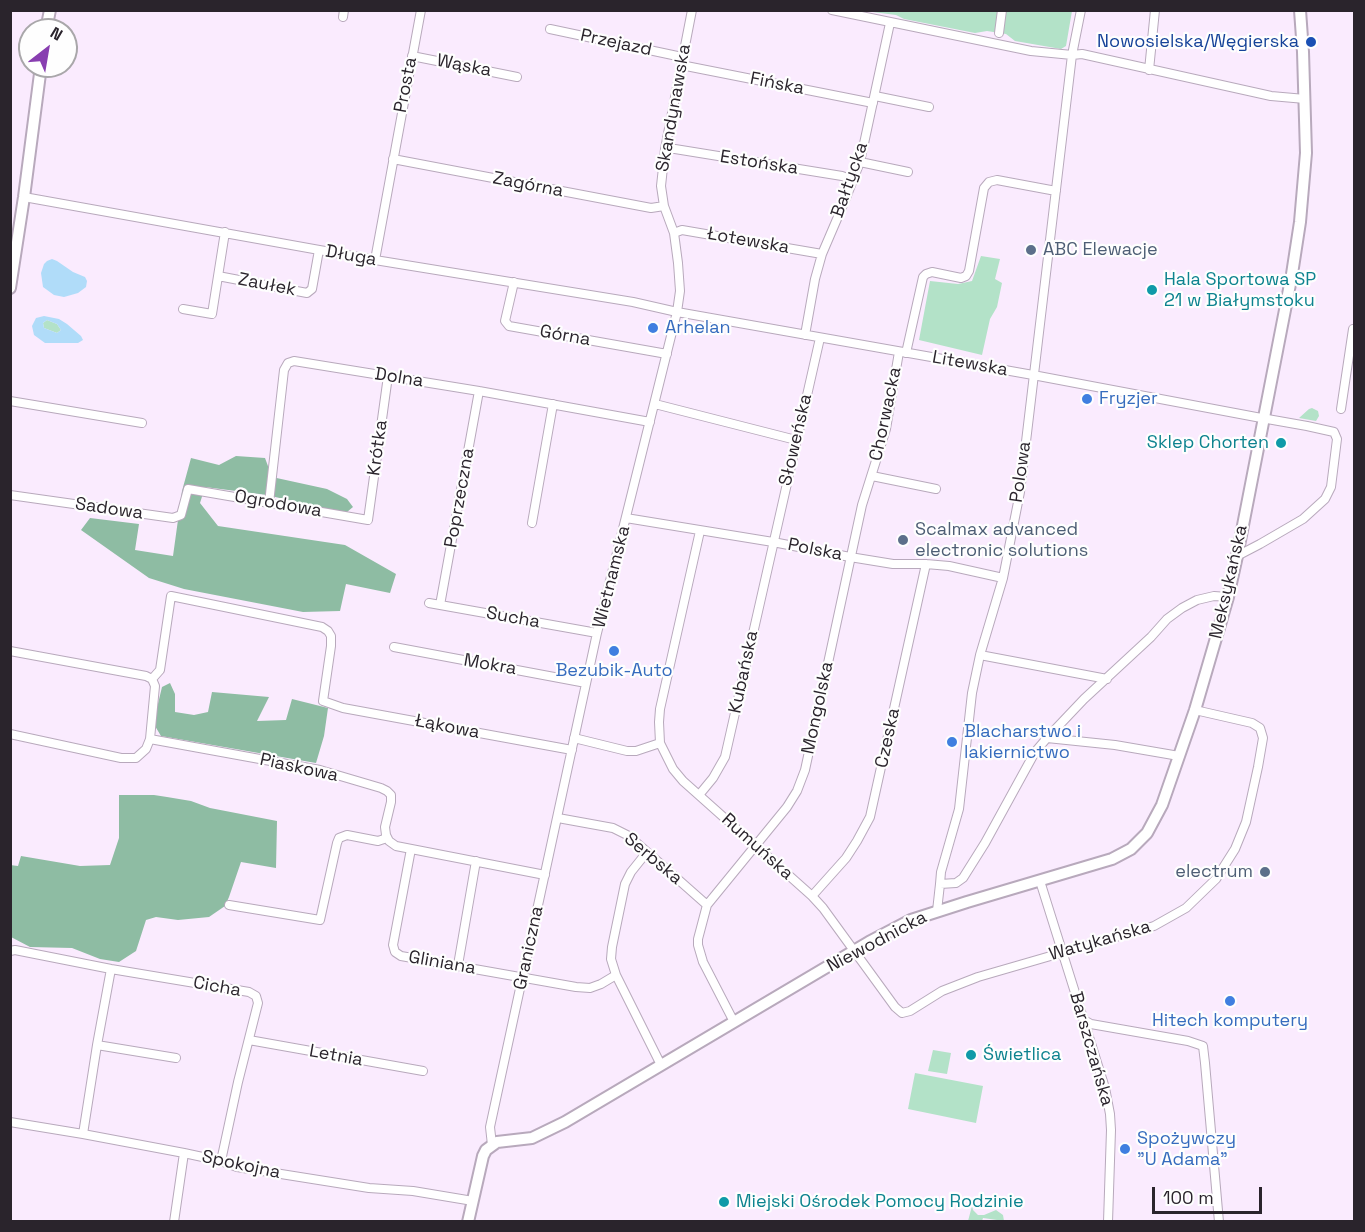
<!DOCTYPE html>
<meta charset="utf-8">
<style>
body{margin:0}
#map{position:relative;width:1365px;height:1232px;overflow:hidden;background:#faebfe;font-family:"Space Grotesk",sans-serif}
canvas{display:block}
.frame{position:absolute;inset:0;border:12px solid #2a242c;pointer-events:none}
.north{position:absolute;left:18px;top:18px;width:60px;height:60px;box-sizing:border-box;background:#fefefe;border:2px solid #a9a7aa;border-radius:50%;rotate:31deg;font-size:16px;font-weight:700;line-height:24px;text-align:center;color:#2a242c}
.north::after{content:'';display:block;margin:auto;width:21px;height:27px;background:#883eb0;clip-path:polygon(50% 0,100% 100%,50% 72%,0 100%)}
.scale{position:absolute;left:1152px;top:1187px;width:110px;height:27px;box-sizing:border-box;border:3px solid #2a242c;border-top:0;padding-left:8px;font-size:18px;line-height:21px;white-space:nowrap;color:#2a242c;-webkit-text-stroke:4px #fefefe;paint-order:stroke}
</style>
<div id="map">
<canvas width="1365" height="1232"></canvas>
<div class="frame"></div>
<div class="north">N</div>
<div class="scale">100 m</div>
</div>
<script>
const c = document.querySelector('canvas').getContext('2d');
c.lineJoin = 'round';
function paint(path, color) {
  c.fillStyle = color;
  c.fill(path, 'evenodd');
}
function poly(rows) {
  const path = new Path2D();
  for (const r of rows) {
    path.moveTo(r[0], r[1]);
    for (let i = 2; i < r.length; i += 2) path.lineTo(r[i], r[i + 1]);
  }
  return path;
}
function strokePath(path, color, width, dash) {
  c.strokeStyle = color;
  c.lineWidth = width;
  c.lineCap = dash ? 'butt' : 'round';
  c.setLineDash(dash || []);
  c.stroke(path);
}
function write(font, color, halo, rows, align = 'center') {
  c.font = font + ' "Space Grotesk",sans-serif';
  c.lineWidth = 4.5;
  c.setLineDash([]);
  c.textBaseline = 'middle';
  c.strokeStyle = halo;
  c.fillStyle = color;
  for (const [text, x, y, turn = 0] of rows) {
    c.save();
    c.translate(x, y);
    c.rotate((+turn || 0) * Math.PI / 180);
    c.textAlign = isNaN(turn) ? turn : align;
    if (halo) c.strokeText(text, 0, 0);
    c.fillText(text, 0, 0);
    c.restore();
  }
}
paint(poly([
 [865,11,1072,11,1066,46,1061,49,1015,41,1006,34,987,31,975,33,904,19,896,15],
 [981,256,1000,259,995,279,1002,283,997,307,990,319,982,355,919,340,930,281,958,284,972,281],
 [47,320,57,324,61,330,57,333,44,328,43,323],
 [1312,408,1318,411,1319,416,1316,421,1299,418,1309,409],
 [933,1050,951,1053,947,1074,928,1071],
 [915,1073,983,1086,976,1123,908,1109],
 [972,1206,973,1210,978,1215,984,1215,996,1210,1003,1215,1004,1221,983,1218,982,1221,968,1221]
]), '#b3e2c8');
paint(poly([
 [236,456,265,458,272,477,327,489,347,499,353,507,347,512,330,510,267,495,205,487,200,503,218,526,345,545,396,574,390,593,346,584,340,611,303,612,184,589,149,578,81,530,90,518,139,524,135,550,173,556,182,491,191,458,219,465],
 [170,683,175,694,175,712,194,715,208,712,212,692,269,697,257,721,286,720,292,699,328,708,324,736,316,763,161,736,155,726,156,712,162,687],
 [119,795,154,795,167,797,191,801,210,808,277,821,276,868,241,862,229,897,225,906,209,917,178,920,156,917,146,920,136,951,119,962,100,959,72,948,30,947,11,937,10,865,18,866,21,856,80,866,110,865,119,838]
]), '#8ebca3');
paint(poly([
 [52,259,57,261,73,272,85,277,87,281,86,287,78,293,64,297,54,295,43,287,41,273,44,264,47,261],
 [44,316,59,319,67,324,81,336,83,340,78,343,45,343,34,335,32,326,36,318],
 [47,320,57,324,61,330,57,333,44,328,43,323]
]), '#b0dcf9');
const street = poly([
 [832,10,1031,51,1072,55,1082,54,1271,96,1305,99],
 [343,17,344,10],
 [550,29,682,57],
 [999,33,1002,10],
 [412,56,517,77],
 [681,65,873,103],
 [1149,70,1155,10],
 [875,96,929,107],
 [665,149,675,149,842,176,853,180],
 [393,159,651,208,664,206],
 [860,162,908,172],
 [24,197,375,260,633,302,677,312,1033,375,1256,417,1307,426,1334,432,1337,439,1331,487,1325,499,1303,519,1260,544,1237,556],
 [674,233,682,230,822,254],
 [375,260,421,10],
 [218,276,307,293,312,289,319,250],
 [514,282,505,321,509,326,667,354],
 [183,309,212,314,225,232],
 [805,335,815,279,822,254,846,198,860,162,890,23],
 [906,353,923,277,926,274,932,272,961,278,966,276,969,271,984,188,989,182,997,180,1056,191],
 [10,401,142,423],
 [655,404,796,440],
 [1341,409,1353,329],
 [872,476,936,489],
 [10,495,173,518,181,515,188,489,368,520,388,376],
 [269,503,284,370,288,363,294,361,479,391,650,422],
 [626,518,773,542,850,557,893,564,926,564,949,566,1003,578],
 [532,523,553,404],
 [700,531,660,709,659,722,660,743,673,769,683,781,812,896,823,908,895,1007,902,1013,910,1011,942,991,978,977,1154,926,1186,908,1216,879,1235,849,1246,822,1258,767,1263,738,1260,728,1252,723,1195,710],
 [429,603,597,633],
 [440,605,479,391],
 [394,647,586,683],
 [10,651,146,676,152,679,155,686,150,739],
 [980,655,1107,679],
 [152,679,160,670,171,596,322,627,328,631,331,636,331,646,323,701,343,708,572,750],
 [10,734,121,758,136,758,146,749,150,739,320,770,381,788,387,791,391,795,391,802,385,827,386,835,389,841,396,846,545,875],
 [574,738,627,751,636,751,660,743],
 [1047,738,1115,745,1179,756],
 [699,795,713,778,725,757,820,338],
 [558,818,613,828,629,836,707,905],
 [411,849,393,945,395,952,401,956,576,987,590,988,601,984,616,975],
 [647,852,631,872,625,884,612,947,611,959,616,975,661,1065],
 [1040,881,1105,1088,1110,1114,1111,1130,1108,1222],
 [940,884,941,872,959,809,972,693,980,655,1003,578,1020,492,1072,55,1081,10],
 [812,896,846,858,857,841,870,817,926,564],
 [229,905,320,920,337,843,339,838,347,835,378,841,387,838],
 [937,911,940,884,956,883,963,878,985,843,1035,752,1047,738,1084,699,1151,637,1167,619,1182,608,1197,600,1214,596,1228,597],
 [10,951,15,950,111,969,249,992,256,996,258,1003,238,1082,221,1161],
 [458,965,476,861],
 [1084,1020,1091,1024,1188,1041,1203,1046,1205,1063,1219,1222],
 [734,1022,703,962,698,945,698,939,707,905,787,807,797,791,805,770,862,505,886,429,899,352],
 [249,1040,423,1071],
 [97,1045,176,1058],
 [10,1122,83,1134,184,1153,221,1161,237,1167,369,1188,413,1191,473,1201],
 [83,1134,97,1045,111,969],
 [492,1145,490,1127,597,633,677,312,680,291,678,263,674,233,664,206,661,186,665,149,692,10],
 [174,1222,184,1153]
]);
const secondary = poly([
 [46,30,50,10],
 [10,288,24,197,41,66],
 [468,1222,483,1156,486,1150,497,1142,532,1138,565,1122,869,942,911,920,967,902,1112,859,1131,849,1147,833,1162,805,1195,710,1228,597,1237,556,1292,274,1300,222,1306,153,1303,52,1300,10]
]);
strokePath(street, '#b8a9bc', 10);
strokePath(secondary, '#b8a9bc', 14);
strokePath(street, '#fff', 8);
strokePath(secondary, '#fff', 10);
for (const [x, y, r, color] of [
 [1311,42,6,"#1a4fb4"],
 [1031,250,6,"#5c6f8a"],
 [1152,290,6,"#0f9aa8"],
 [653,328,6,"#3f7fe0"],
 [1087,399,6,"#3f7fe0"],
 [1281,443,6,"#0f9aa8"],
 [903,540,6,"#5c6f8a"],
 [614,651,6,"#3f7fe0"],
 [952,742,6,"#3f7fe0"],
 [1265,872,6,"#5c6f8a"],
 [1230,1001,6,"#3f7fe0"],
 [971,1055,6,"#0f9aa8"],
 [1125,1149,6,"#3f7fe0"],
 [724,1202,6,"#0f9aa8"]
]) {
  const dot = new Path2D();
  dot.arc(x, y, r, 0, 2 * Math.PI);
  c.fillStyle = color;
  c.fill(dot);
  strokePath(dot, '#fefefe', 2);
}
write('18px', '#164399', '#fefefe', [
 ["Nowosielska/Węgierska",1299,42]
], 'right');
write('18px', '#2a242c', '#fefefe', [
 ["Przejazd",616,43,12],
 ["Wąska",464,66,11],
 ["Fińska",777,84,11],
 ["Prosta",406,85,-79],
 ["Skandynawska",674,108,-80],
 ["Estońska",759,163,9],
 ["Bałtycka",850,180,-71],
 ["Zagórna",528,185,11],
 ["Łotewska",748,241,10],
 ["Długa",351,256,10],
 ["Zaułek",267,285,11],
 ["Górna",565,336,10],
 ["Litewska",970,364,10],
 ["Dolna",399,378,9],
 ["Chorwacka",886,414,-78],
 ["Słoweńska",796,440,-77],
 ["Krótka",378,448,-82],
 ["Polowa",1021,472,-82],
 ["Poprzeczna",460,498,-80],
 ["Ogrodowa",278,504,10],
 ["Sadowa",109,509,8],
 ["Polska",815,550,11],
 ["Wietnamska",612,577,-76],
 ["Meksykańska",1229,582,-77],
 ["Sucha",513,618,10],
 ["Mokra",490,665,10],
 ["Kubańska",744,672,-78],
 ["Mongolska",818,708,-78],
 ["Łąkowa",447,727,11],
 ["Czeska",888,738,-78],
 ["Piaskowa",299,768,12],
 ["Rumuńska",757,847,42],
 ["Serbska",653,859,40],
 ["Watykańska",1100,941,-16],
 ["Niewodnicka",877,942,-28],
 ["Graniczna",529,948,-78],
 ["Gliniana",442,963,10],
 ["Cicha",217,987,10],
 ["Barszczańska",1091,1049,74],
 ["Letnia",336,1056,10],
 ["Spokojna",241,1165,12]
]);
write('18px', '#4e5e75', '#fefefe', [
 ["ABC Elewacje",1043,250],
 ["Scalmax advanced",915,530],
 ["electronic solutions",915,551],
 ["electrum",1253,872,"right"]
], 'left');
write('18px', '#0d838f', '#fefefe', [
 ["Hala Sportowa SP",1164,280],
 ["21 w Białymstoku",1164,301],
 ["Sklep Chorten",1269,443,"right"],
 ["Świetlica",983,1055],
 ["Miejski Ośrodek Pomocy Rodzinie",736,1202]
], 'left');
write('18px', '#366cbe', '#fefefe', [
 ["Arhelan",665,328],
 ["Fryzjer",1099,399],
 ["Bezubik-Auto",614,671,"center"],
 ["Blacharstwo i",964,732],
 ["lakiernictwo",964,753],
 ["Hitech komputery",1230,1021,"center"],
 ["Spożywczy",1137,1139],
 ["\"U Adama\"",1137,1160]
], 'left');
</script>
